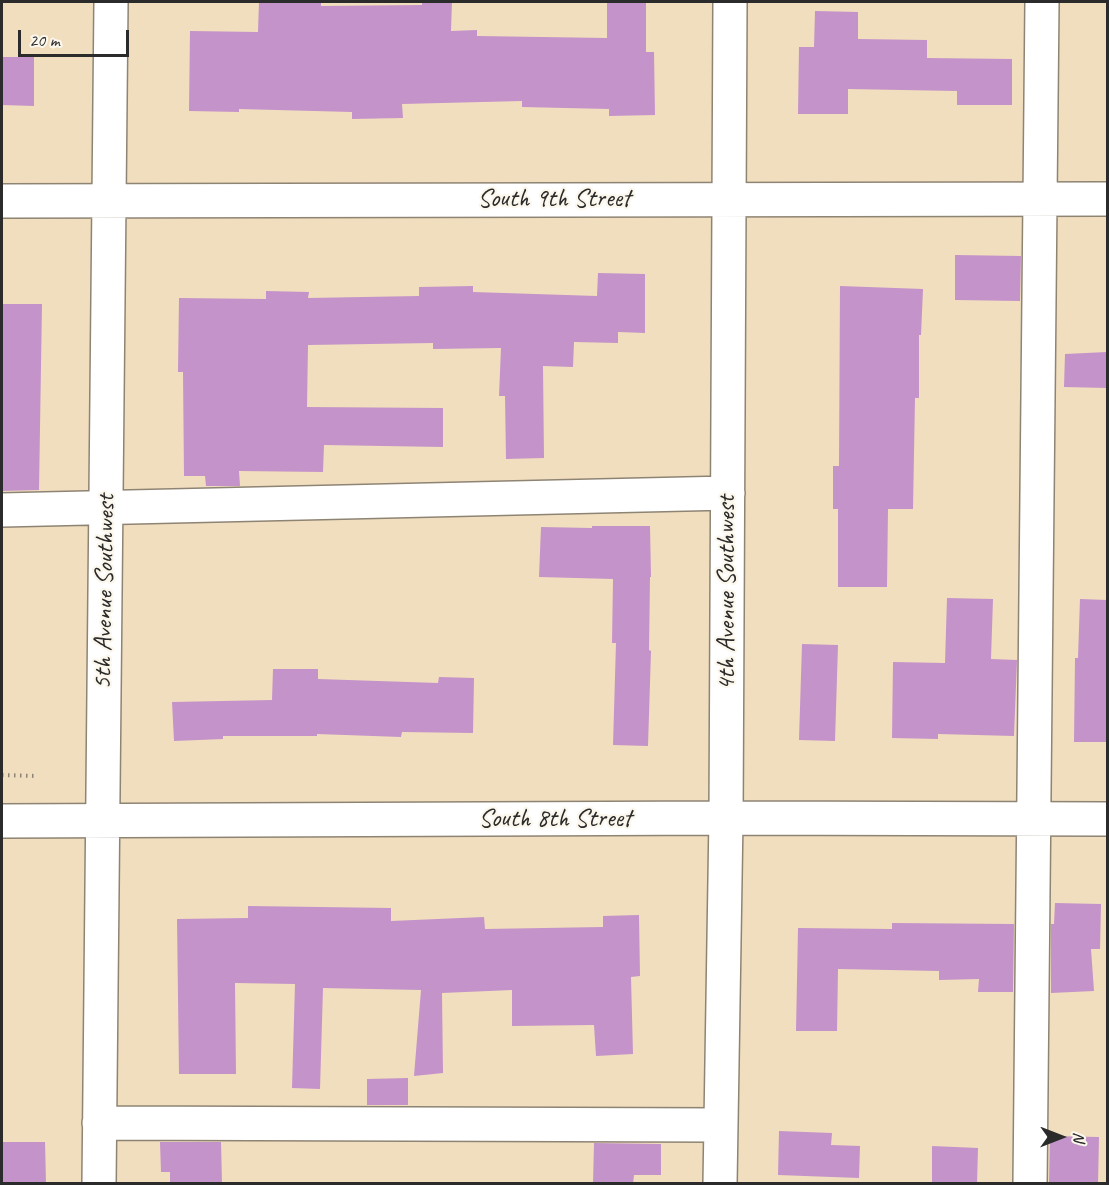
<!DOCTYPE html>
<style>
body{margin:0}
#map{position:relative;width:1109px;height:1185px;overflow:hidden;background:#f1debe;font-family:Caveat,sans-serif}
canvas{display:block}
.frame{position:absolute;inset:0;border:3px solid #2b2b2b;pointer-events:none}
.north{position:absolute;left:1031px;top:1107px;width:60px;height:60px;-webkit-text-stroke:4px #fbf7ec;paint-order:stroke;rotate:90deg;font-size:16px;font-weight:700;line-height:24px;text-align:center;color:#2b2b2b}
.north::after{content:'';display:block;margin:auto;width:21px;height:27px;background:#2b2b2b;clip-path:polygon(50% 0,100% 100%,50% 72%,0 100%)}
.scale{position:absolute;left:18px;top:30px;width:111px;height:27px;box-sizing:border-box;border:3px solid #2b2b2b;border-top:0;padding-left:8px;font-size:18px;line-height:21px;white-space:nowrap;color:#2b2b2b;-webkit-text-stroke:4px #fbf7ec;paint-order:stroke}
</style>
<div id="map">
<canvas width="1109" height="1185"></canvas>
<div class="frame"></div>
<div class="north">N</div>
<div class="scale">20 m</div>
</div>
<script>
const c = document.querySelector('canvas').getContext('2d');
c.lineJoin = 'round';
function paint(path, color) {
  c.fillStyle = color;
  c.fill(path, 'evenodd');
}
function poly(rows) {
  const path = new Path2D();
  for (const r of rows) {
    path.moveTo(r[0], r[1]);
    for (let i = 2; i < r.length; i += 2) path.lineTo(r[i], r[i + 1]);
  }
  return path;
}
function strokePath(path, color, width, dash) {
  c.strokeStyle = color;
  c.lineWidth = width;
  c.lineCap = dash ? 'butt' : 'round';
  c.setLineDash(dash || []);
  c.stroke(path);
}
function write(font, color, halo, rows, align = 'center') {
  c.font = font + ' Caveat,sans-serif';
  c.lineWidth = 4.5;
  c.setLineDash([]);
  c.textBaseline = 'middle';
  c.strokeStyle = halo;
  c.fillStyle = color;
  for (const [text, x, y, turn = 0] of rows) {
    c.save();
    c.translate(x, y);
    c.rotate((+turn || 0) * Math.PI / 180);
    c.textAlign = isNaN(turn) ? turn : align;
    if (halo) c.strokeText(text, 0, 0);
    c.fillText(text, 0, 0);
    c.restore();
  }
}
paint(poly([
 [259,2,321,2,321,6,422,5,422,2,452,2,451,31,477,30,477,36,607,38,607,2,646,2,646,52,654,52,655,115,609,116,609,109,522,107,522,101,402,104,403,118,352,119,352,112,239,109,239,112,189,111,190,31,258,32],
 [815,11,858,12,858,39,927,40,927,58,1012,59,1012,105,957,105,957,91,848,89,848,114,798,114,799,47,814,47],
 [2,57,34,57,34,106,2,105],
 [955,255,1021,256,1020,301,955,300],
 [598,273,645,274,645,333,618,332,618,343,574,342,573,367,543,366,544,458,506,459,505,396,499,396,501,348,433,349,433,343,308,345,307,407,443,408,443,447,324,445,323,472,239,471,240,486,206,486,205,476,184,476,183,372,178,372,179,298,266,299,266,291,309,292,308,298,419,296,419,287,473,286,473,292,597,296],
 [840,286,923,289,921,335,919,335,919,398,915,398,913,509,888,509,887,587,838,587,838,509,833,509,833,466,839,466],
 [2,304,42,304,39,490,2,491],
 [1107,352,1107,388,1064,387,1065,354],
 [592,526,650,526,651,577,650,577,649,650,651,651,648,746,613,745,616,643,612,643,613,579,539,577,541,527,592,528],
 [947,598,993,599,991,659,1017,660,1014,736,938,734,938,739,892,738,893,662,945,663],
 [1080,599,1107,600,1107,742,1074,742,1075,658,1078,658],
 [802,644,838,645,835,741,799,740],
 [273,669,318,669,318,679,438,683,439,677,474,678,473,733,402,732,401,737,317,734,317,736,223,736,223,739,174,741,172,702,272,700],
 [1055,903,1101,904,1100,949,1091,949,1094,991,1051,993,1051,924,1054,924],
 [248,906,391,908,391,921,484,917,485,929,603,927,603,916,639,915,640,976,631,977,633,1054,596,1056,594,1025,512,1026,512,990,442,993,443,1073,414,1076,421,990,323,988,320,1089,292,1088,295,984,235,983,236,1074,179,1074,177,919,248,918],
 [892,923,1014,924,1013,992,978,992,979,979,939,980,939,971,838,969,837,1031,796,1031,798,928,892,929],
 [408,1078,408,1105,367,1105,367,1079],
 [779,1131,832,1133,831,1145,860,1146,859,1178,778,1175],
 [1050,1136,1099,1137,1098,1184,1049,1184],
 [2,1142,45,1142,46,1184,2,1184],
 [160,1142,221,1142,222,1184,170,1184,170,1172,161,1172],
 [594,1143,661,1144,661,1175,634,1175,633,1184,593,1184],
 [932,1146,978,1148,977,1184,932,1184]
]), '#c493c9');
const minor = poly([
 [2,201,1108,199],
 [2,510,728,493],
 [2,821,726,818,1108,819],
 [99,1123,720,1125],
 [99,1184,111,2],
 [720,1184,726,818,730,2],
 [1030,1184,1042,2]
]);
strokePath(minor, '#8e8474', 36);
strokePath(poly([
 [2,775,37,776]
]), '#8e8474', 4, [1.5, 4.5]);
strokePath(minor, '#fff', 33);
write('26px', '#2b2b2b', '#fbf7ec', [
 ["South 9th Street",554,199],
 ["5th Avenue Southwest",105,592,-89],
 ["4th Avenue Southwest",727,593,-90],
 ["South 8th Street",555,819]
]);
</script>
